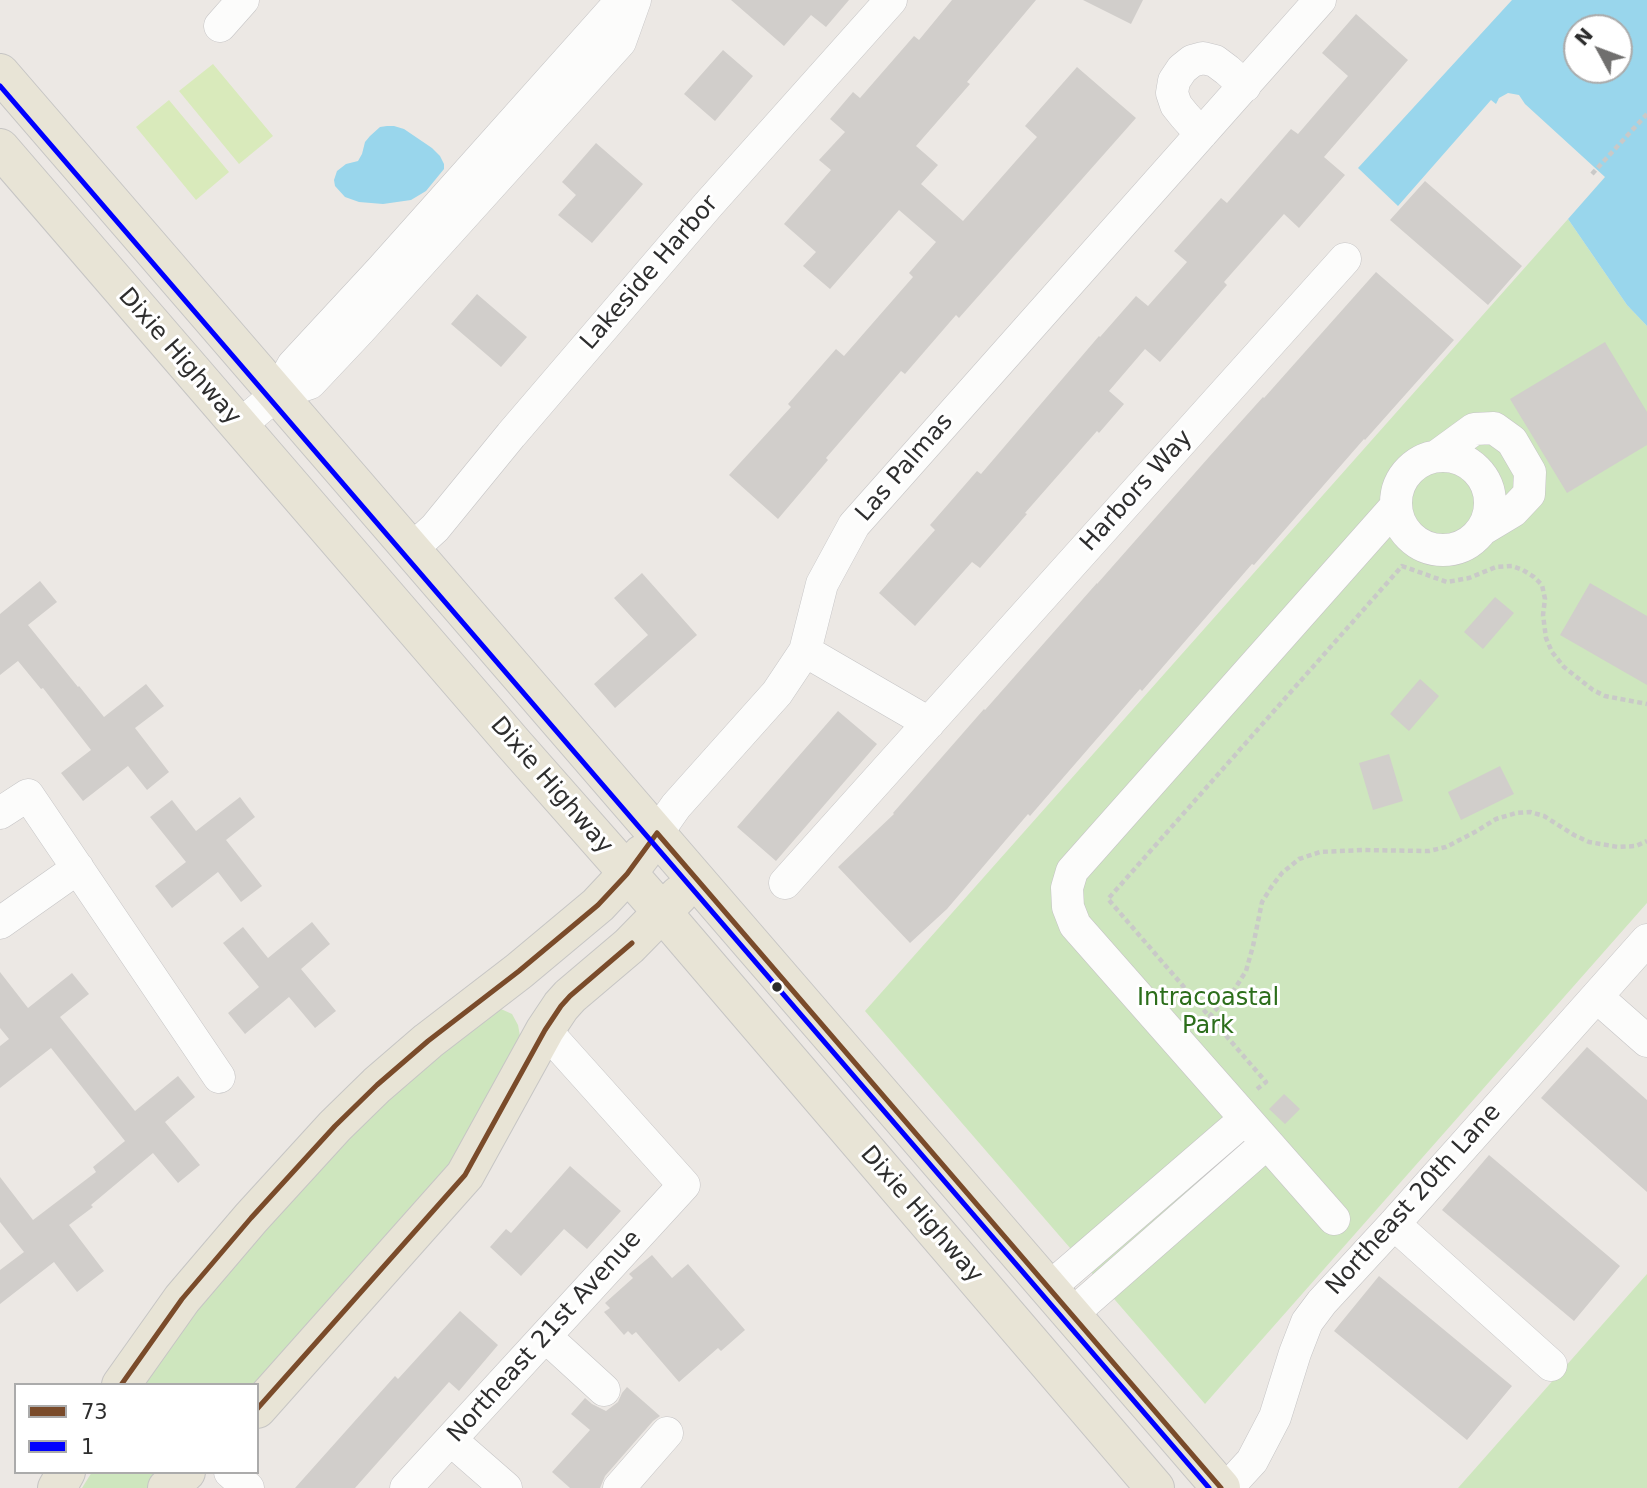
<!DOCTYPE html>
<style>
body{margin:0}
#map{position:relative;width:1647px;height:1488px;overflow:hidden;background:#ece8e4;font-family:"DejaVu Sans",sans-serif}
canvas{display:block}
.legend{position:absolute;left:14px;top:1383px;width:245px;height:91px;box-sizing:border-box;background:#fff;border:2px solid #ababab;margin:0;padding:9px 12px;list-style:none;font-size:21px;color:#2e2e2e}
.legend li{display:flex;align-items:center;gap:14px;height:35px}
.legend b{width:35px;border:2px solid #ababab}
.north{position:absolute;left:1563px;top:14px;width:70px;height:70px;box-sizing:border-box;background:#fff;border:2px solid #ababab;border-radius:50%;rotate:311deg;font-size:19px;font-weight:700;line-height:28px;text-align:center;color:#2e2e2e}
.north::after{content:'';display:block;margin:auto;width:24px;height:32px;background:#706f6e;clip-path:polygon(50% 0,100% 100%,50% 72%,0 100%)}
</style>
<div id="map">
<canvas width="1647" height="1488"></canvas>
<ul class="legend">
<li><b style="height:9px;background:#7a4b2a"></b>73</li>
<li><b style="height:9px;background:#00f"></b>1</li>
</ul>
<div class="north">N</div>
</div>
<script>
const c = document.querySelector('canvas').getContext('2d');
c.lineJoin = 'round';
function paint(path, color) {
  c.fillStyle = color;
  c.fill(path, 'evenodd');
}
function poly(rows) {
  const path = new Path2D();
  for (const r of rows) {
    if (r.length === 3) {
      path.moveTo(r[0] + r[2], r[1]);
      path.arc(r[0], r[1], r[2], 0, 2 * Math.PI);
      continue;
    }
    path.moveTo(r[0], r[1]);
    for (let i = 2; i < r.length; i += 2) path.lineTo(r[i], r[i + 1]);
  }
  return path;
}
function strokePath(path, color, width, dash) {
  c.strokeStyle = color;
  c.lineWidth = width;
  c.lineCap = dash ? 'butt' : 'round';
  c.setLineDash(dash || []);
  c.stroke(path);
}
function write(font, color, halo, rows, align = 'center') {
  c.font = font + ' "DejaVu Sans",sans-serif';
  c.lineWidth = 6;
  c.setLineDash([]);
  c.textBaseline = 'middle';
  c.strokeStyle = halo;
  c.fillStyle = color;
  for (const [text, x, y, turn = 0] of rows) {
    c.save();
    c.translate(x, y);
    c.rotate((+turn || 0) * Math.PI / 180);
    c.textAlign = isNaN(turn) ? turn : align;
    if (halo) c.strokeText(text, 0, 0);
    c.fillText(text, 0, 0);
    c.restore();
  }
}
paint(poly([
 [1568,219,1627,305,1647,326,1647,903,1205,1404,865,1011],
 [501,1009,512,1014,518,1025,520,1036,460,1151,257,1385,136,1385,144,1365,354,1121],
 [1647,1274,1647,1488,1458,1488],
 [92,1472,170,1472,151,1488,82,1488]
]), '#cee6be');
paint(poly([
 [213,64,273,136,239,164,179,91],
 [169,100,229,172,196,200,136,127]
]), '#d9eabb');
paint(poly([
 [1512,0,1647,0,1647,326,1627,305,1568,219,1605,177,1525,104,1519,95,1508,93,1499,98,1496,104,1491,100,1398,206,1358,168],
 [1577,28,1619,28,1619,70,1577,70],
 [387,126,394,126,404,129,432,148,440,156,444,164,444,169,426,191,411,200,383,204,359,202,345,197,335,186,334,180,337,171,346,164,358,161,362,154,365,142,370,136,380,127]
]), '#99d6ec');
paint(poly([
 [731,0,849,0,826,27,811,15,784,46],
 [952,0,1036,0,967,82,970,84,916,146,938,165,921,184,963,221,1037,137,1025,126,1077,67,1136,118,959,318,956,315,905,374,901,371,826,458,828,460,778,519,729,475,791,407,788,404,836,349,844,356,913,277,909,273,936,242,899,210,830,289,803,266,816,252,784,224,831,170,819,160,845,132,830,119,853,92,860,98,914,36,919,40],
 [1083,0,1143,0,1131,24],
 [1356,14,1408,60,1324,157,1345,175,1299,228,1284,214,1224,282,1227,285,1160,362,1145,349,1109,391,1124,404,1099,433,1097,431,1025,513,1027,514,980,568,972,562,915,626,879,593,935,530,930,525,977,471,981,474,1099,336,1100,337,1136,296,1148,306,1187,262,1174,251,1221,198,1227,203,1291,129,1298,134,1348,76,1322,53],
 [723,50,753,76,715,121,684,94],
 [596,143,643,184,592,243,558,215,576,195,562,182],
 [1425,181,1522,266,1488,305,1390,220],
 [1376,272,1454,340,1365,440,1364,439,1254,565,1252,564,1142,691,1140,689,1030,816,1028,814,947,909,910,943,838,867,894,814,893,813,984,709,985,710,1097,583,1097,584,1209,457,1263,397,1264,398],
 [477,294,527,337,501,367,451,324],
 [1605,342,1647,412,1647,445,1567,493,1510,399],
 [642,573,697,635,615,708,594,684,648,635,614,598],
 [40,581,57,602,28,625,78,687,79,686,104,717,146,684,164,706,135,728,169,772,147,790,128,766,83,801,61,773,91,750,43,688,41,689,18,661,0,675,0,614],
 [1590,583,1647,616,1647,685,1560,635],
 [1495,597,1514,613,1483,649,1464,632],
 [1420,679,1439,696,1409,731,1390,714],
 [838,711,877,744,776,861,737,827],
 [1389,754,1403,801,1373,810,1359,763],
 [1500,766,1514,794,1461,820,1448,792],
 [240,797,255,817,226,840,262,886,241,902,218,872,172,908,155,886,186,862,150,817,172,800,196,831],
 [312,922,330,944,301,969,336,1011,315,1028,289,997,245,1034,228,1013,259,987,223,943,243,927,268,958],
 [0,972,28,1008,72,973,89,994,60,1017,135,1111,178,1076,195,1097,165,1122,200,1165,178,1183,153,1153,91,1205,93,1207,69,1225,104,1271,77,1292,54,1262,0,1304,0,1270,24,1252,0,1222,0,1177,33,1220,96,1172,93,1167,125,1141,51,1048,0,1088,0,1046,9,1039,0,1028],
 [1587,1047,1647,1100,1647,1192,1541,1098],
 [1284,1094,1300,1109,1285,1124,1269,1109],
 [1489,1155,1620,1266,1574,1321,1442,1210],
 [570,1166,621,1211,587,1249,564,1229,521,1276,490,1247,506,1229,511,1233],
 [652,1255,672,1278,688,1264,745,1330,721,1351,718,1348,679,1382,636,1332,632,1335,628,1331,624,1335,604,1312,610,1308,605,1303,633,1278,629,1274],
 [1379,1276,1512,1386,1467,1440,1334,1331],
 [460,1311,498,1345,459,1391,449,1382,355,1488,295,1488,395,1376,398,1379],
 [627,1387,660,1416,653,1421,605,1476,600,1488,570,1488,552,1472,590,1430,571,1414,585,1398,592,1404,606,1411,618,1402,622,1393]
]), '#d1cecb');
const minor = poly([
 [220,26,243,0],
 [1201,134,1184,115,1176,105,1172,93,1174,81,1182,69,1192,61,1203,58,1215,61,1227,70,1245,86],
 [277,394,293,365,381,270,622,0],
 [239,426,277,394,310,383,360,330,620,42,635,0],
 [1443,503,47],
 [1437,456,1474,429,1494,428,1512,441,1530,472,1529,494,1513,511,1483,529],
 [412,549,435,528,511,435,708,205,891,0],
 [805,651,929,723],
 [0,813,28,795,219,1077],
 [657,833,676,806,777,693,805,651,822,584,854,525,1320,0],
 [785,883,1345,259],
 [0,923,78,868],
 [1597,997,1647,1041],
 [1334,1219,1075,925,1068,907,1067,888,1072,871,1396,506],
 [1394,1224,1551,1365],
 [1049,1288,1245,1119],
 [1072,1314,1267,1143],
 [546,1337,604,1390],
 [451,1440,506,1488],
 [230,1472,248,1488],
 [406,1488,684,1185,545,1030],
 [619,1488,667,1433],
 [1227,1488,1252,1461,1275,1417,1295,1353,1307,1322,1322,1302,1394,1224,1647,940]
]);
const major = poly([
 [0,73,1221,1488],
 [0,148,513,743,663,913,1155,1488],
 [121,1385,182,1299,251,1218,335,1126,377,1085,428,1041,519,971,598,905,627,874,642,854],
 [257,1409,465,1175,545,1030,561,1006,570,996,629,946,679,895],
 [57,1488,66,1472],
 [167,1488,186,1472]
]);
strokePath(minor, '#c5c4c5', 33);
strokePath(major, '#c6c5c4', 40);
strokePath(poly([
 [1592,174,1647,114],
 [1209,1017,1234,990,1246,971,1253,946,1262,902,1272,886,1282,873,1299,859,1320,852,1362,850,1429,851,1446,847,1475,832,1496,819,1516,813,1530,812,1544,816,1574,835,1589,842,1618,847,1636,846,1647,841],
 [1257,1089,1266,1082,1108,899,1402,566,1447,582,1469,578,1496,567,1512,566,1523,570,1534,577,1542,585,1545,599,1543,615,1546,638,1552,652,1564,667,1593,690,1605,696,1647,704]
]), '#c9c9c8', 4.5, [5, 3.5]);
strokePath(minor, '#fcfcfb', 32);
strokePath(major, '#e8e4d6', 38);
strokePath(poly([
 [657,833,1221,1488],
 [121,1385,182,1299,251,1218,335,1126,377,1085,428,1041,519,971,598,905,627,874,657,833],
 [257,1409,465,1175,545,1030,561,1006,570,996,632,943]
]), '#7a4b2a', 5);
strokePath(poly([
 [0,86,1209,1488]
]), '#00f', 5);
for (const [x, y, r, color] of [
 [777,987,6,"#2e2e2e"]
]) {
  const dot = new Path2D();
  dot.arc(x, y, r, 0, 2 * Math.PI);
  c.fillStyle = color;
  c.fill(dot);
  strokePath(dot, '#fff', 2.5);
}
write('24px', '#2e2e2e', '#fff', [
 ["Lakeside Harbor",650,273,-49],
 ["Dixie Highway",179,357,49],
 ["Las Palmas",905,468,-49],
 ["Harbors Way",1137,491,-48],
 ["Dixie Highway",551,786,49],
 ["Northeast 20th Lane",1414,1200,-48],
 ["Dixie Highway",921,1215,49],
 ["Northeast 21st Avenue",545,1337,-48]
]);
write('24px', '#2c6e1b', '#fff', [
 ["Intracoastal",1208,999],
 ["Park",1208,1027]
]);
</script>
